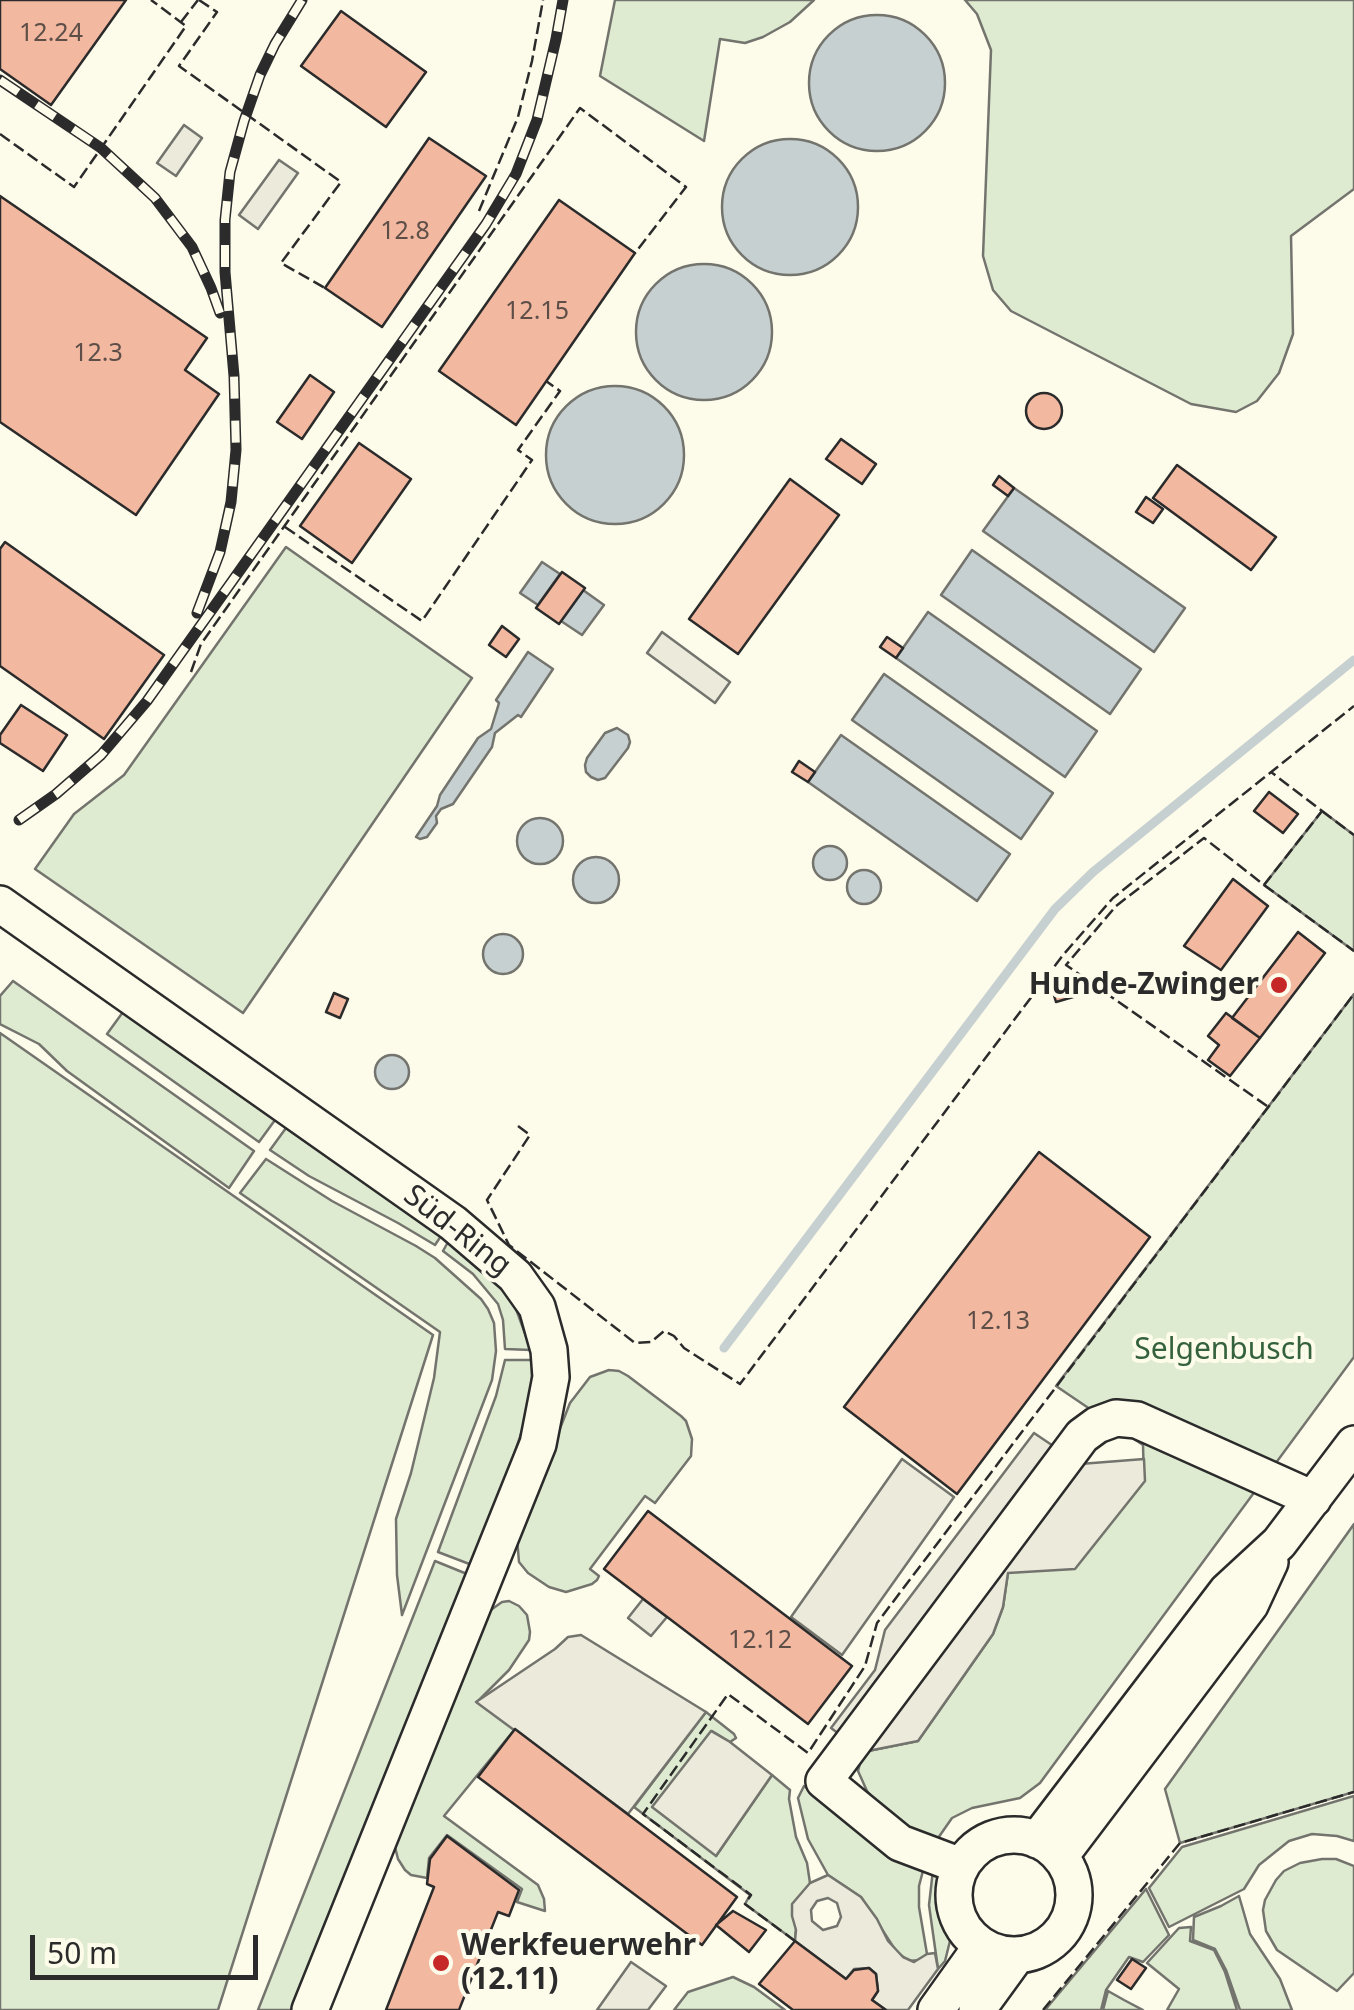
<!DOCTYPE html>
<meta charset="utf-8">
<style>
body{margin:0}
#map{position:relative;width:1354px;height:2010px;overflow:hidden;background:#fdfbea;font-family:"Noto Sans",sans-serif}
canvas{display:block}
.scale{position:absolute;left:30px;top:1935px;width:228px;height:45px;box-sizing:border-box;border:5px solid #2b2b2b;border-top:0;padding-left:12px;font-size:30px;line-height:35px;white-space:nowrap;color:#2b2b2b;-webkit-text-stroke:8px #fdfbea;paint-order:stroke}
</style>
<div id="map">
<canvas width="1354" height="2010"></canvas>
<div class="scale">50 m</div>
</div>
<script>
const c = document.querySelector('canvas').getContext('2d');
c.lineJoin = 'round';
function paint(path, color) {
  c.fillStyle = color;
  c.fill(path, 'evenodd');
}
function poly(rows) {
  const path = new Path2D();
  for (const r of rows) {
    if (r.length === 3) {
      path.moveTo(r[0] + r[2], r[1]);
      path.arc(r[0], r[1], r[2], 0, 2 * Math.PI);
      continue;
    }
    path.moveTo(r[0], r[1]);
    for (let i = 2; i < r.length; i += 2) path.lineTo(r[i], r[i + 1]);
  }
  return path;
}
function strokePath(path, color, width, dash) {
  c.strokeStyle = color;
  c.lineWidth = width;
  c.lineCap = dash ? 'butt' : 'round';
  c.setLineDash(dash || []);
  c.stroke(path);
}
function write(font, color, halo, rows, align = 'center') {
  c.font = font + ' "Noto Sans",sans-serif';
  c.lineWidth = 8;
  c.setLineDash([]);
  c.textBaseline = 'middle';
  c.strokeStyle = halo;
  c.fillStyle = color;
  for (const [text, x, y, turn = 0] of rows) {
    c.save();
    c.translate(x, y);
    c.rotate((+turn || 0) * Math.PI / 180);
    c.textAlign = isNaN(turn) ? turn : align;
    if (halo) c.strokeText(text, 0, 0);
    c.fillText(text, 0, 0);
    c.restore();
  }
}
const green = poly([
 [615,0,814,0,790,22,763,37,745,43,720,39,704,141,600,76,615,0],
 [965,0,1354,0,1354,189,1291,236,1293,334,1279,373,1257,401,1236,412,1191,404,1011,311,993,290,983,256,991,50,977,14,965,0],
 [286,547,472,678,243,1013,35,869,74,814,124,775,286,547],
 [1322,811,1354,835,1354,951,1264,885,1322,811],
 [13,981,254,1151,229,1188,67,1071,39,1044,0,1024,0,996,13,981],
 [1354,994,1354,1357,1040,1783,1020,1798,972,1808,952,1818,936,1841,917,1836,882,1809,867,1791,858,1771,863,1752,918,1741,993,1634,1003,1607,1008,1572,1144,1481,1143,1445,1056,1386,1354,994],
 [123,1012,275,1120,259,1142,107,1034,123,1012],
 [0,1033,433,1335,218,2010,0,2010,0,1033],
 [286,1128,441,1236,435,1245,398,1223,309,1176,270,1150,286,1128],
 [266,1159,332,1201,416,1246,435,1258,481,1299,488,1309,494,1323,496,1351,492,1380,402,1615,397,1575,396,1519,411,1473,434,1378,440,1332,240,1193,266,1159],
 [448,1242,480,1267,504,1292,516,1309,531,1350,505,1349,503,1320,498,1304,473,1274,443,1251,448,1242],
 [505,1360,532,1360,532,1385,528,1413,514,1455,472,1565,438,1552,496,1396,505,1360],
 [609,1370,619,1371,628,1376,681,1416,686,1421,692,1439,691,1456,655,1503,645,1496,590,1569,599,1576,597,1580,592,1584,566,1592,549,1587,528,1573,519,1562,517,1538,570,1403,590,1377,609,1370],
 [1354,1524,1354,1792,1180,1843,1165,1789,1354,1524],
 [435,1561,467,1574,291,2010,258,2010,435,1561],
 [509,1601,519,1606,527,1615,530,1632,529,1640,509,1670,477,1702,515,1729,444,1816,538,1885,544,1899,545,1911,517,1902,522,1889,447,1835,429,1858,427,1878,411,1875,405,1870,398,1859,394,1843,488,1612,502,1602,509,1601],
 [706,1712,734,1734,736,1738,730,1742,712,1731,716,1856,772,1775,790,1790,789,1799,796,1837,807,1863,810,1883,796,1929,795,1941,745,1904,750,1895,634,1807,706,1712],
 [804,1786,883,1847,924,1867,919,1886,919,1907,927,1954,921,1960,908,1961,896,1951,861,1897,828,1875,808,1839,798,1798,804,1786],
 [1354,1796,1354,1841,1337,1836,1312,1834,1289,1841,1259,1865,1244,1889,1169,1927,1149,1888,1182,1847,1354,1796],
 [1322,1859,1336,1859,1354,1866,1354,1973,1337,1991,1277,1950,1266,1931,1263,1910,1265,1900,1276,1880,1284,1871,1300,1863,1322,1859],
 [933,1870,945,1875,941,1904,950,1941,945,1961,938,1969,929,1905,933,1870],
 [1146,1889,1169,1935,1143,1962,1129,1957,1106,1990,1101,2010,1045,2010,1146,1889],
 [1239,1896,1250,1934,1280,1979,1292,2010,1240,2010,1226,1970,1215,1949,1193,1940,1194,1917,1221,1906,1239,1896],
 [1191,1927,1190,1941,1214,1950,1225,1972,1237,2010,1167,2010,1179,1989,1147,1963,1179,1928,1191,1927],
 [733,1977,754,1987,785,2010,674,2010,688,1992,733,1977],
 [1108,1991,1124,2000,1143,2010,1103,2010,1108,1991]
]);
paint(green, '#deebd1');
strokePath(green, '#74746e', 2.5);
const parking = poly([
 [184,125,202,138,176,176,157,163,184,125],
 [279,160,298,173,258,229,239,215,279,160],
 [662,632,730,682,715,703,647,653,662,632],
 [1034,1433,1080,1464,1144,1459,1145,1481,1075,1569,1008,1573,1003,1607,993,1634,918,1741,863,1752,831,1728,875,1670,885,1630,1034,1433],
 [902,1459,954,1497,842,1655,791,1617,902,1459],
 [643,1599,667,1617,651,1636,628,1618,643,1599],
 [581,1635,706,1712,628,1814,476,1702,555,1649,568,1637,581,1635],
 [711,1731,730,1742,772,1775,716,1856,652,1807,711,1731],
 [828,1875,861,1897,877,1919,888,1941,903,1957,914,1962,927,1954,935,1953,938,1969,908,2010,886,2010,872,2000,878,1991,876,1974,869,1968,854,1969,846,1979,795,1941,796,1930,792,1916,792,1904,810,1883,828,1875],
 [828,1898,837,1903,841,1917,837,1926,823,1930,812,1921,811,1910,817,1901,828,1898],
 [631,1962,666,1986,648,2010,597,2010,631,1962]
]);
paint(parking, '#eceadb');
strokePath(parking, '#74746e', 2.5);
const water = poly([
 [877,83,68],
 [790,207,68],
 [704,332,68],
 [615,455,69],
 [1014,488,1185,608,1154,652,983,531,1014,488],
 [972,550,1141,669,1110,714,941,595,972,550],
 [542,562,560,574,538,605,520,593,542,562],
 [583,590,604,605,582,635,561,621,583,590],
 [928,612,1097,731,1065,777,896,658,928,612],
 [528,652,553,669,521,717,518,715,495,733,492,747,453,804,441,809,436,816,437,823,427,837,420,839,416,837,437,806,440,795,478,738,491,729,499,703,496,700,528,652],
 [884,674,1053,793,1021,839,852,720,884,674],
 [617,728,628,735,630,742,628,748,605,778,598,780,591,777,586,772,585,765,587,758,605,733,617,728],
 [841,735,1010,854,977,901,808,782,841,735],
 [540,841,23],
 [830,863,17],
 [596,880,23],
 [864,887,17],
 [503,954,20],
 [392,1072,17]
]);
paint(water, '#c7d0d0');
strokePath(water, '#74746e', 2.5);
strokePath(poly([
 [724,1348,1055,909,1093,872,1354,660]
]), '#c7d0d0', 9);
const building = poly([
 [0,0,126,0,51,105,0,69,0,0],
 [341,11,426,72,386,127,301,66,341,11],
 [429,138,486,176,382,327,325,288,429,138],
 [0,196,207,338,185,370,219,394,136,515,0,422,0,196],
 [559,200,635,253,516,425,439,371,559,200],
 [310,375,334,392,302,439,277,422,310,375],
 [1044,411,18],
 [841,439,876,464,862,484,826,459,841,439],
 [359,443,411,479,352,563,300,526,359,443],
 [1177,465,1276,537,1251,570,1153,498,1177,465],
 [999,476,1014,488,1008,496,993,485,999,476],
 [790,479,839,515,738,654,689,619,790,479],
 [1146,497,1163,509,1153,523,1136,512,1146,497],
 [5,542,164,655,104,739,0,666,0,549,5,542],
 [562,572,585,588,559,624,536,608,562,572],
 [502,626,519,639,506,657,489,645,502,626],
 [887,637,903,648,896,658,880,647,887,637],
 [21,705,67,735,43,771,0,743,0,735,21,705],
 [799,761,815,772,808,782,792,772,799,761],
 [1269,792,1298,814,1283,833,1254,811,1269,792],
 [1233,879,1268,906,1221,970,1184,946,1233,879],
 [1298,932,1325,953,1260,1038,1232,1018,1298,932],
 [1077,982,1080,995,1056,1002,1052,989,1077,982],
 [334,993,348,999,340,1018,326,1012,334,993],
 [1226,1013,1260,1038,1230,1076,1208,1060,1219,1045,1208,1036,1226,1013],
 [1039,1152,1150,1237,957,1494,844,1407,1039,1152],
 [648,1511,852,1666,808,1724,604,1569,648,1511],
 [515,1729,737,1897,702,1945,478,1777,515,1729],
 [447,1836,519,1890,509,1916,498,1912,459,2010,386,2010,434,1887,427,1884,430,1859,447,1836],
 [733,1911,766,1930,749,1952,716,1925,733,1911],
 [795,1941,846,1979,854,1970,869,1968,876,1974,878,1991,872,2000,886,2010,793,2010,759,1984,795,1941],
 [1132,1959,1146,1968,1131,1989,1117,1980,1132,1959]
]);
paint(building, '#f2b8a0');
strokePath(building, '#2b2b2b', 2.5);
const minor = poly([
 [0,904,453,1223,515,1276,537,1307,549,1350,551,1377,538,1444,310,2010],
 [1014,1895,60],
 [1037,1840,1227,1591,1279,1543,1354,1444],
 [1061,1855,1250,1605,1270,1562],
 [961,1866,900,1843,824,1781,1082,1436,1097,1425,1116,1418,1137,1420,1313,1499],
 [936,2010,981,1947],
 [977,2010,1017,1955]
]);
strokePath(minor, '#2b2b2b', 40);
strokePath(minor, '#fdfbea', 35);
const rail = poly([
 [0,80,101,148,155,198,192,247,211,288,220,313],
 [197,613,220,552,231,502,236,450,234,376,225,272,225,220,230,172,244,121,260,75,275,44,302,0],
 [19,820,56,794,101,755,147,701,486,224,516,174,537,120,556,39,563,0]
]);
strokePath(rail, '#2b2b2b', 11);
strokePath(rail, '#fdfbea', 8, [22]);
strokePath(poly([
 [199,0,217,12,179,66,341,182,281,263,325,288],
 [181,22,198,0],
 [0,134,74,187,186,26,151,0],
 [479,211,518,117,532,61,543,0],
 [285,527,422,621,532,460,518,450,560,391,546,381],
 [191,672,201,644,580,108,686,187,635,253],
 [1322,811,1354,835],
 [1264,885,1354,951],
 [1267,1106,1066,965,1116,906,1204,838,1264,885,1322,811,1271,772],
 [518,1126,530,1135,487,1200,509,1245,635,1343,651,1342,664,1331,674,1336,684,1348,740,1384,1063,955,1113,898,1354,706],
 [795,1941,745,1904,751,1895,643,1814,728,1694,808,1753,865,1666,877,1623,1354,994],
 [1043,2010,1180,1843,1354,1792]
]), '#2b2b2b', 2.5, [12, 5]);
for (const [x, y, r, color] of [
 [1279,985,10,"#c62828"],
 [441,1963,10,"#c62828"]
]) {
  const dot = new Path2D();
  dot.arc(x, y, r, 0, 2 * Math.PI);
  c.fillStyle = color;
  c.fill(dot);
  strokePath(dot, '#fdfbea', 4);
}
write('25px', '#5d4e48', null, [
 ["12.24",51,34],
 ["12.8",405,232],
 ["12.15",537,312],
 ["12.3",98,354],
 ["12.13",998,1322],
 ["12.12",760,1641]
]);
write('bold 30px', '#2b2b2b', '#fdfbea', [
 ["Hunde-Zwinger",1259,985],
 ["Werkfeuerwehr",461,1946,"left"],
 ["(12.11)",461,1980,"left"]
], 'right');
write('30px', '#2b2b2b', '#fdfbea', [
 ["Süd-Ring",457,1231,38]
]);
write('30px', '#34623c', '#fdfbea', [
 ["Selgenbusch",1224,1350]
]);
</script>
